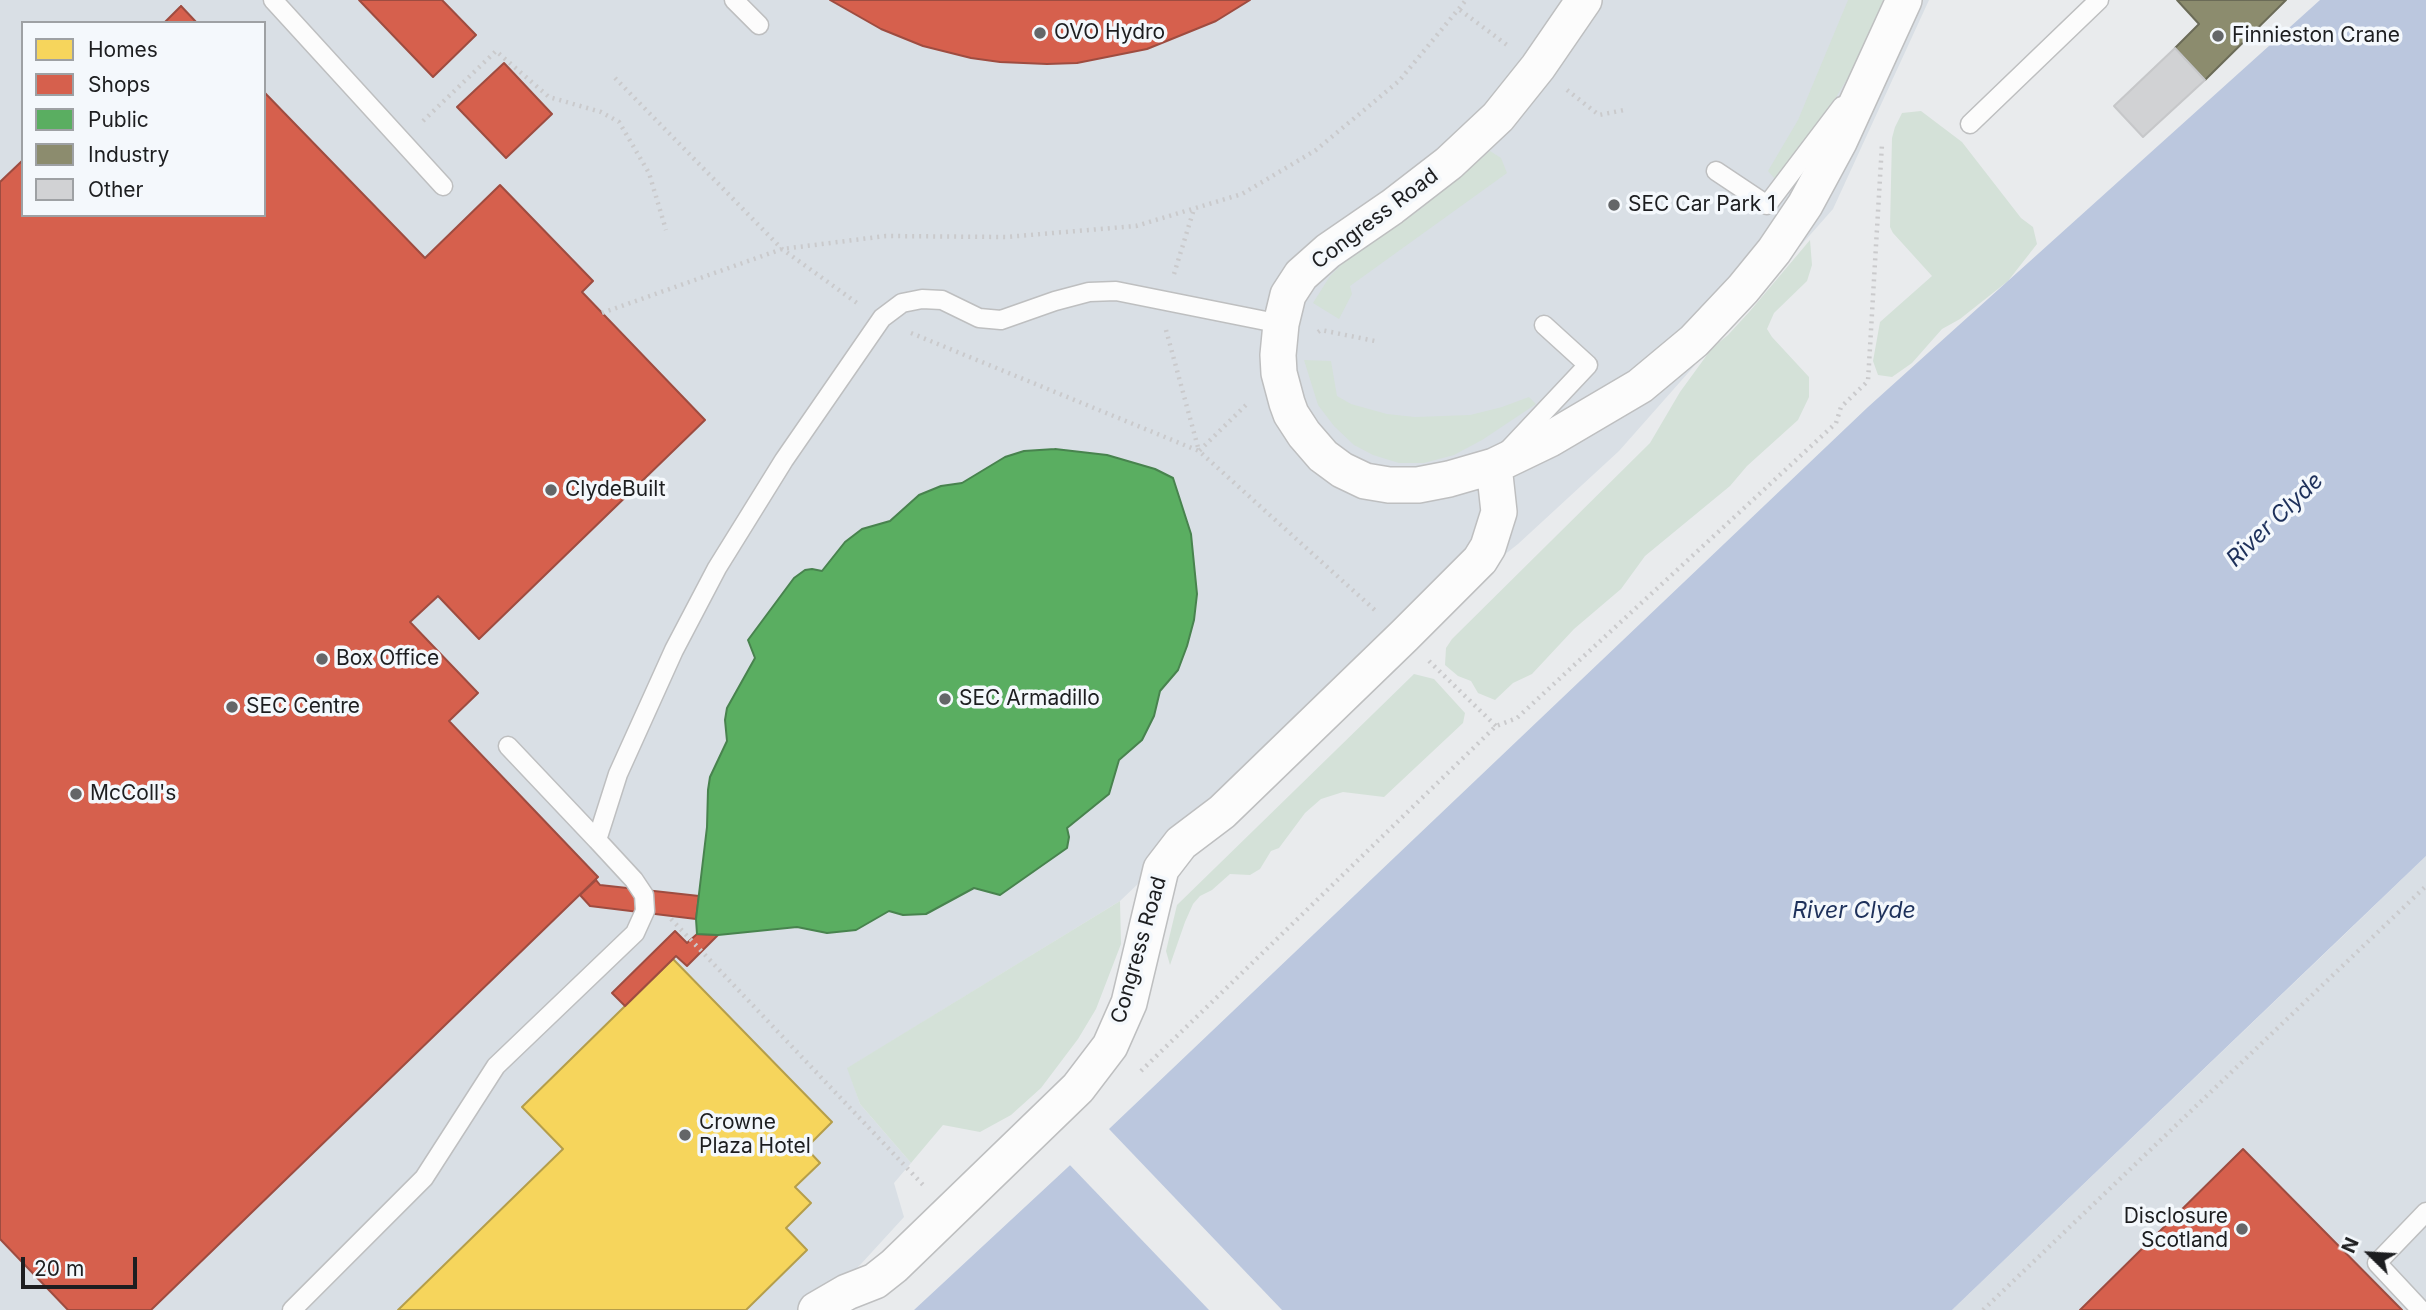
<!DOCTYPE html>
<style>
body{margin:0}
#map{position:relative;width:2426px;height:1310px;overflow:hidden;background:#e9ebed;font-family:Inter,sans-serif}
canvas{display:block}
.legend{position:absolute;left:21px;top:21px;width:245px;height:196px;box-sizing:border-box;background:#f4f8fc;border:2px solid #9ea1a4;margin:0;padding:9px 12px;list-style:none;font-size:21px;color:#1d1e20}
.legend li{display:flex;align-items:center;gap:14px;height:35px}
.legend b{width:35px;border:2px solid #9ea1a4}
.north{position:absolute;left:2335px;top:1219px;width:70px;height:70px;-webkit-text-stroke:5px #f4f8fc;paint-order:stroke;rotate:294deg;font-size:19px;font-weight:700;line-height:28px;text-align:center;color:#1d1e20}
.north::after{content:'';display:block;margin:auto;width:24px;height:32px;background:#1d1e20;clip-path:polygon(50% 0,100% 100%,50% 72%,0 100%)}
.scale{position:absolute;left:21px;top:1257px;width:116px;height:32px;box-sizing:border-box;border:4px solid #1d1e20;border-top:0;padding-left:9px;font-size:21px;line-height:24px;white-space:nowrap;color:#1d1e20;-webkit-text-stroke:5px #f4f8fc;paint-order:stroke}
</style>
<div id="map">
<canvas width="2426" height="1310"></canvas>
<ul class="legend">
<li><b style="height:19px;background:#f6d55c"></b>Homes</li>
<li><b style="height:19px;background:#d6604d"></b>Shops</li>
<li><b style="height:19px;background:#5aae61"></b>Public</li>
<li><b style="height:19px;background:#8c8c6e"></b>Industry</li>
<li><b style="height:19px;background:#d1d2d4"></b>Other</li>
</ul>
<div class="north">N</div>
<div class="scale">20 m</div>
</div>
<script>
const c = document.querySelector('canvas').getContext('2d');
c.lineJoin = 'round';
function paint(path, color) {
  c.fillStyle = color;
  c.fill(path, 'evenodd');
}
function poly(rows) {
  const path = new Path2D();
  for (const r of rows) {
    path.moveTo(r[0], r[1]);
    for (let i = 2; i < r.length; i += 2) path.lineTo(r[i], r[i + 1]);
  }
  return path;
}
function strokePath(path, color, width, dash) {
  c.strokeStyle = color;
  c.lineWidth = width;
  c.lineCap = dash ? 'butt' : 'round';
  c.setLineDash(dash || []);
  c.stroke(path);
}
function write(font, color, halo, rows, align = 'center') {
  c.font = font + ' Inter,sans-serif';
  c.lineWidth = 7;
  c.setLineDash([]);
  c.textBaseline = 'middle';
  c.strokeStyle = halo;
  c.fillStyle = color;
  for (const [text, x, y, turn = 0] of rows) {
    c.save();
    c.translate(x, y);
    c.rotate((+turn || 0) * Math.PI / 180);
    c.textAlign = isNaN(turn) ? turn : align;
    if (halo) c.strokeText(text, 0, 0);
    c.fillText(text, 0, 0);
    c.restore();
  }
}
paint(poly([
 [0,0,1929,0,1833,209,1619,451,1518,544,1377,656,1120,901,848,1068,860,1104,911,1163,894,1183,904,1217,861,1264,813,1310,0,1310],
 [23,23,264,23,264,215,23,215],
 [2426,856,2426,1310,1952,1310,2342,937]
]), '#d9dfe5');
paint(poly([
 [1848,0,1885,0,1858,61,1827,112,1807,140,1775,179,1768,171,1798,120],
 [1921,111,1962,142,2021,218,2033,227,2037,244,2008,281,1960,319,1942,329,1912,363,1892,377,1878,375,1873,361,1880,322,1932,276,1893,233,1890,227,1892,138,1895,127,1902,113],
 [1490,151,1501,158,1507,173,1350,286,1352,294,1339,319,1313,303,1330,276,1343,263,1418,211],
 [1810,240,1812,265,1807,281,1774,313,1767,329,1772,337,1809,377,1809,397,1798,420,1747,466,1730,486,1645,556,1621,589,1574,629,1532,674,1513,683,1495,700,1478,693,1471,681,1458,676,1445,665,1446,648,1452,639,1650,443,1680,392,1712,348,1728,335,1750,311],
 [1304,360,1331,361,1337,396,1351,404,1387,414,1415,417,1470,415,1502,407,1529,397,1536,404,1482,440,1454,455,1424,463,1399,463,1373,455,1354,445,1334,426,1318,405],
 [1414,674,1434,679,1465,713,1463,723,1384,797,1343,792,1321,799,1305,813,1279,848,1271,851,1260,869,1250,875,1230,874,1212,890,1200,896,1193,904,1185,922,1170,965,1166,951,1177,905],
 [1120,901,1121,944,1096,1009,1078,1039,1041,1088,1011,1115,980,1132,943,1125,911,1163,860,1104,847,1068]
]), '#d4e1d8');
paint(poly([
 [2320,0,2426,0,2426,856,1952,1310,914,1310,1109,1129,1868,407]
]), '#bbc7de');
paint(poly([
 [1106,1126,1109,1129,1282,1310,1209,1310,1067,1162]
]), '#e9ebed');
const homes = poly([
 [673,959,832,1122,806,1148,820,1163,795,1187,811,1203,786,1228,807,1250,746,1310,398,1310,563,1149,522,1107,673,959]
]);
paint(homes, '#f6d55c');
strokePath(homes, '#b59e4a', 2);
const shops = poly([
 [359,0,442,0,476,35,433,77,359,0],
 [830,0,1250,0,1216,21,1147,49,1077,63,1047,64,1000,62,971,58,923,46,881,29,830,0],
 [181,6,197,23,164,23,181,6],
 [504,63,552,114,506,158,457,107,504,63],
 [264,92,425,258,500,185,593,281,582,292,705,420,479,639,438,596,410,622,478,693,449,721,598,877,151,1310,68,1310,0,1239,0,182,23,160,23,215,264,215,264,92],
 [596,880,600,885,699,896,696,919,590,906,580,895,596,880],
 [675,931,687,943,697,934,718,935,687,966,676,956,625,1006,612,993,675,931],
 [2243,1149,2402,1310,2080,1310,2243,1149]
]);
paint(shops, '#d6604d');
strokePath(shops, '#9e4c40', 2);
const public = poly([
 [1055,449,1107,455,1155,469,1173,478,1191,534,1197,594,1194,620,1187,646,1178,670,1160,691,1154,716,1142,740,1119,760,1109,794,1067,828,1069,837,1067,848,1000,895,974,888,926,914,903,915,889,911,856,930,827,933,797,927,718,935,697,934,696,919,707,827,708,790,710,777,727,741,725,720,727,708,755,658,748,640,794,578,805,570,812,569,822,571,845,542,862,529,890,521,919,495,941,486,962,483,1005,457,1024,451,1055,449]
]);
paint(public, '#5aae61');
strokePath(public, '#48834e', 2);
const industry = poly([
 [2177,0,2286,0,2205,80,2175,48,2199,24,2177,0]
]);
paint(industry, '#8c8c6e');
strokePath(industry, '#6b6b57', 2);
const building = poly([
 [2175,48,2205,80,2143,137,2114,106,2175,48]
]);
paint(building, '#d1d2d4');
strokePath(building, '#c6c7c9', 2);
const lane = poly([
 [273,0,443,186],
 [734,0,759,25],
 [1970,124,2099,0],
 [1716,171,1767,205,1842,106],
 [1509,449,1588,365,1544,325],
 [508,746,597,840],
 [292,1310,424,1178,496,1066,635,933,645,911,644,895,634,880,597,840,618,774,674,650,717,568,784,460,882,318,902,303,922,299,942,300,979,318,1001,320,1055,301,1089,292,1116,291,1281,324],
 [2421,1310,2377,1263,2426,1212]
]);
const street = poly([
 [1584,0,1538,67,1498,117,1449,163,1392,207,1328,251,1301,275,1288,295,1281,324,1278,355,1279,373,1287,403,1291,414,1304,434,1323,456,1342,470,1365,481,1389,485,1418,485,1449,479,1494,466,1550,439,1640,386,1694,341,1743,289,1774,251,1805,205,1839,142,1904,0],
 [816,1310,847,1292,875,1281,894,1266,1078,1088,1110,1046,1129,1003,1161,869,1181,843,1222,812,1404,636,1480,560,1488,547,1499,512,1494,466]
]);
strokePath(lane, '#bebfc0', 21);
strokePath(street, '#bebfc0', 38);
strokePath(poly([
 [1460,10,1507,45],
 [615,78,782,249,857,303],
 [1567,90,1599,115,1624,110],
 [423,121,496,51,549,97,601,112,619,122,649,173,666,230],
 [1174,274,1194,209],
 [602,313,782,249,886,236,1006,237,1136,226,1242,194,1316,150,1399,81,1466,0],
 [1166,330,1199,451,1248,403],
 [1318,332,1321,330,1375,341],
 [911,333,1199,451,1377,612],
 [1429,661,1496,726],
 [671,919,925,1187],
 [1141,1071,1496,726,1517,718,1836,423,1841,407,1868,381,1882,144],
 [1983,1310,2426,886]
]), '#cacacc', 4.5, [2, 5]);
strokePath(lane, '#fcfcfc', 18);
strokePath(street, '#fcfcfc', 35);
for (const [x, y, r, color] of [
 [1040,33,7,"#646668"],
 [2218,36,7,"#646668"],
 [1614,205,7,"#646668"],
 [551,490,7,"#646668"],
 [322,659,7,"#646668"],
 [945,699,7,"#646668"],
 [232,707,7,"#646668"],
 [76,794,7,"#646668"],
 [685,1135,7,"#646668"],
 [2242,1229,7,"#646668"]
]) {
  const dot = new Path2D();
  dot.arc(x, y, r, 0, 2 * Math.PI);
  c.fillStyle = color;
  c.fill(dot);
  strokePath(dot, '#f4f8fc', 2.5);
}
write('21px', '#1d1e20', '#f4f8fc', [
 ["OVO Hydro",1054,33],
 ["Finnieston Crane",2232,36],
 ["SEC Car Park 1",1628,205],
 ["ClydeBuilt",565,490],
 ["Box Office",336,659],
 ["SEC Armadillo",959,699],
 ["SEC Centre",246,707],
 ["McColl's",90,794],
 ["Crowne",699,1123],
 ["Plaza Hotel",699,1147],
 ["Disclosure",2228,1217,"right"],
 ["Scotland",2228,1241,"right"]
], 'left');
write('21px', '#1d1e20', '#f4f8fc', [
 ["Congress Road",1375,219,-37],
 ["Congress Road",1139,950,-74]
]);
write('italic 23px', '#1e315b', '#f4f8fc', [
 ["River Clyde",2275,520,-44],
 ["River Clyde",1854,911]
]);
</script>
